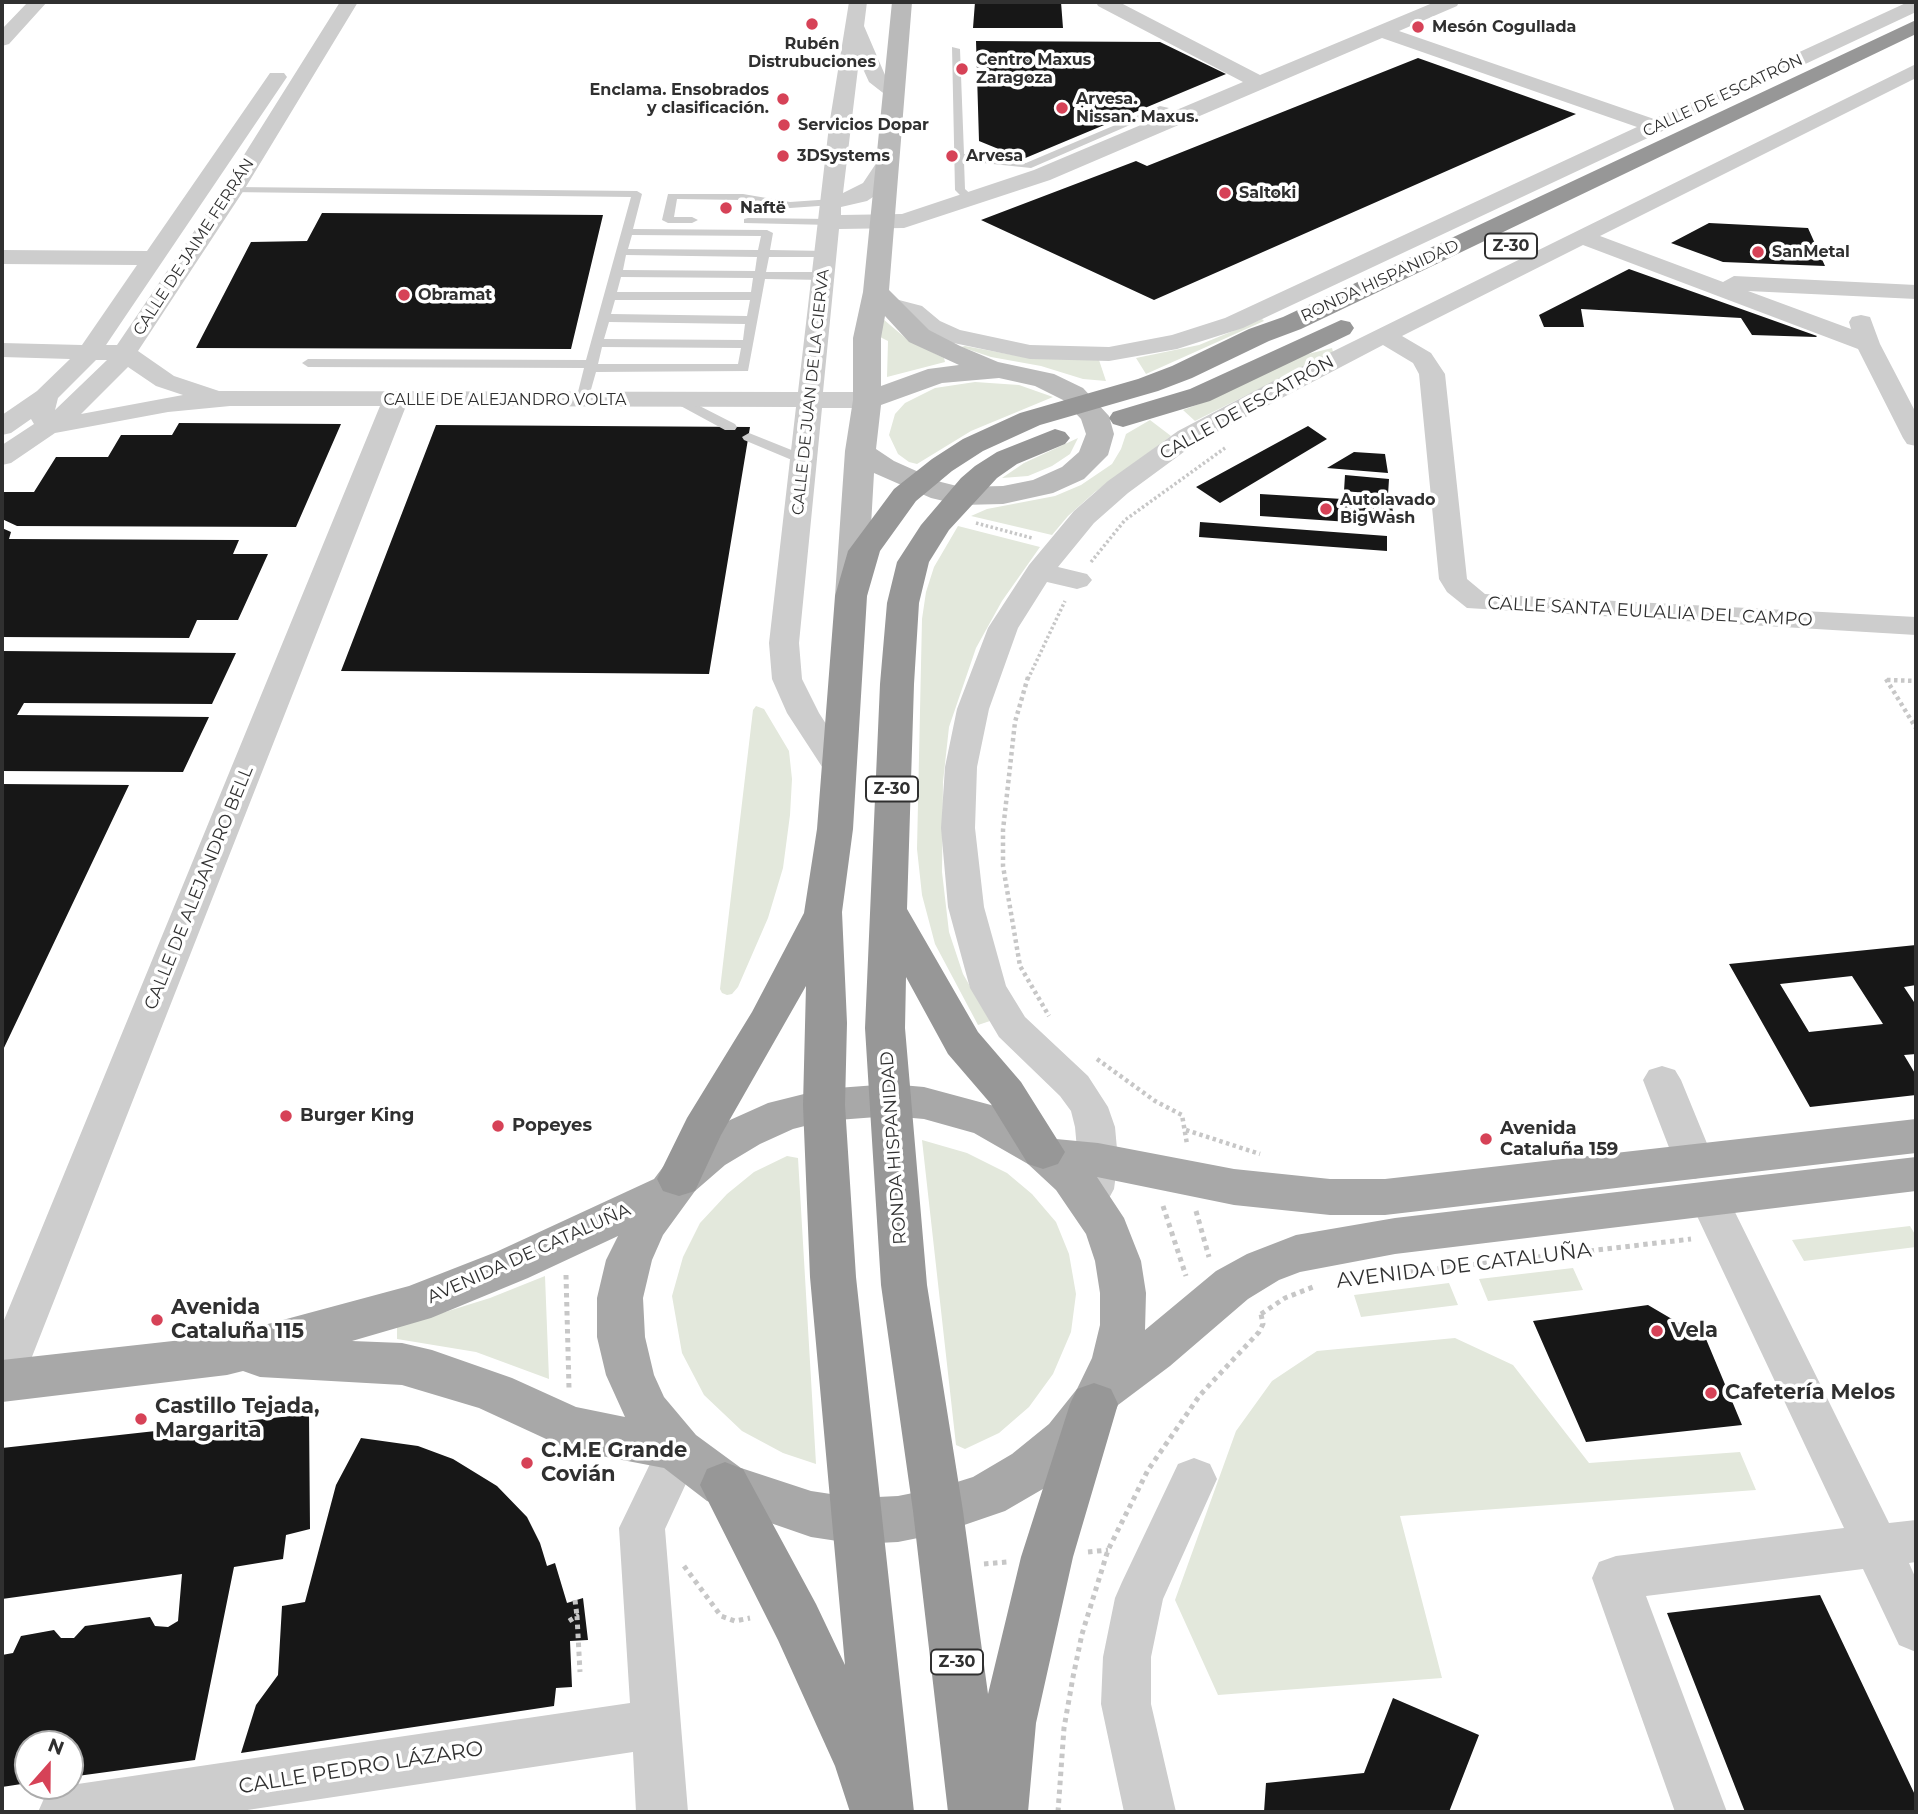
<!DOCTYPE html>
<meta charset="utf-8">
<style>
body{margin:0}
#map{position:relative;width:1918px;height:1814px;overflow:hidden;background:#fff;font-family:Montserrat,sans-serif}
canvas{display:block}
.frame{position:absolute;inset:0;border:4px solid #303030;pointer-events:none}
.north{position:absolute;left:14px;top:1730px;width:70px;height:70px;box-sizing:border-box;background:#fff;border:2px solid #acacac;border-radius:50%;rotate:21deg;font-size:19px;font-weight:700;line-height:28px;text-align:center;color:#303030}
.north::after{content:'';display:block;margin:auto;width:24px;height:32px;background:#d64257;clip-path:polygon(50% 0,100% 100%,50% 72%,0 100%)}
</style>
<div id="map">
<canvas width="1918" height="1814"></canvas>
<div class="frame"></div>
<div class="north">N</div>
</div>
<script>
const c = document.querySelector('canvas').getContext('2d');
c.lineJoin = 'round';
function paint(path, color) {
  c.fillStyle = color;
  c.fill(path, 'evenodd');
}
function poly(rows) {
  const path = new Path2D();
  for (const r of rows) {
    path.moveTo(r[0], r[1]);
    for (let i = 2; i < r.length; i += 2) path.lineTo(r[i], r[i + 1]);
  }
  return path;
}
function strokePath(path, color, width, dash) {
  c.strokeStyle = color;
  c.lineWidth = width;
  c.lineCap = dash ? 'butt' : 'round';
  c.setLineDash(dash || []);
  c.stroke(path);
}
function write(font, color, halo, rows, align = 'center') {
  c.font = font + ' Montserrat,sans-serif';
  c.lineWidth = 7;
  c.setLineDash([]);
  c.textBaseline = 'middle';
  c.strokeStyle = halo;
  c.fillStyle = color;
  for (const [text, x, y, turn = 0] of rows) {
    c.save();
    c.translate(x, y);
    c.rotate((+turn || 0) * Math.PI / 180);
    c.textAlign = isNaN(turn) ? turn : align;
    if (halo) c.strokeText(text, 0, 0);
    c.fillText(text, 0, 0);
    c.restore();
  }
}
paint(poly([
 [883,319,909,341,944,358,945,362,887,377,888,341,878,336],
 [1262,319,1264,321,1146,374,1136,358,1199,345],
 [965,346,1029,358,1099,360,1106,381,1083,379,1041,366,991,357,961,347],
 [1332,348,1333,352,1195,421,1183,410,1207,401,1304,355],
 [975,382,1019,385,1053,397,971,431,917,464,909,462,898,454,889,435,895,414,905,403,935,388],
 [1150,420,1171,436,1095,492,1068,516,1052,535,971,516,987,509,1055,496,1081,485,1112,464,1121,449,1126,434],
 [1078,438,1070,454,1052,466,1028,476,1002,478,1024,463],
 [958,526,1040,547,1002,601,976,648,949,727,943,782,942,872,949,932,963,974,990,1021,978,1025,935,944,922,895,917,849,922,619,926,592,934,567],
 [756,706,764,709,789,751,792,779,790,815,783,868,768,918,738,987,732,994,727,995,722,993,720,989,753,710],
 [922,1140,967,1153,1007,1173,1032,1194,1056,1222,1069,1254,1076,1294,1071,1332,1053,1374,1029,1407,999,1433,965,1449,956,1445],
 [787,1156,798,1158,816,1464,783,1453,742,1431,704,1395,682,1353,672,1296,683,1257,700,1223,727,1194,754,1172],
 [1910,1226,1916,1236,1916,1247,1804,1261,1792,1240],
 [1573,1268,1583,1290,1488,1301,1479,1279],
 [545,1276,549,1379,476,1352,397,1339,397,1327,490,1298],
 [1449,1283,1458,1305,1361,1317,1354,1295],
 [1455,1338,1513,1365,1589,1463,1740,1452,1756,1490,1400,1516,1442,1678,1218,1695,1175,1600,1236,1431,1272,1381,1317,1351]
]), '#e3e8dc');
paint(poly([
 [975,2,1061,2,1063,28,973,28],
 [976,41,1160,42,1226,74,1023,159,979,141],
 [1418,58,1576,114,1154,300,981,220,1136,161,1147,166],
 [322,213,603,215,571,349,196,348,251,242,307,241],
 [1709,223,1808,228,1825,266,1723,262,1671,243],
 [1629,269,1817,336,1816,337,1752,335,1741,318,1581,309,1584,327,1544,327,1539,315],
 [179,423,341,424,296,527,17,526,2,519,2,492,34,492,56,457,108,457,121,435,172,435],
 [436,425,750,427,709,674,341,671],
 [1308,426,1327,439,1220,503,1196,487],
 [1354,452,1385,454,1388,473,1327,468],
 [1345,475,1389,479,1388,495,1344,491],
 [1260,494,1392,502,1394,525,1260,516],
 [1200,522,1387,536,1387,551,1199,537],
 [2,528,11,532,9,539,239,540,233,554,268,554,238,620,197,620,189,638,2,637],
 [2,651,236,653,212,704,24,703,17,715,209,717,183,772,2,771],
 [2,784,129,785,2,1052],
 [1916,945,1916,985,1904,987,1916,1005,1916,1054,1904,1055,1916,1075,1916,1095,1810,1107,1729,964],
 [1852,976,1883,1024,1809,1032,1780,984],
 [1648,1305,1706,1339,1742,1425,1586,1442,1533,1321],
 [309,1414,310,1529,286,1535,283,1559,234,1567,195,1760,70,1777,70,1744,28,1744,28,1783,2,1787,2,1655,13,1653,21,1636,54,1630,61,1638,74,1638,85,1626,150,1617,155,1626,168,1627,178,1621,182,1574,2,1599,2,1448],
 [361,1438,418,1446,453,1459,497,1486,527,1517,540,1543,547,1566,555,1563,567,1603,583,1598,588,1640,570,1641,572,1687,556,1688,554,1706,241,1753,256,1705,278,1675,282,1606,305,1602,336,1485],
 [1820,1595,1916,1797,1916,1812,1745,1812,1667,1613],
 [1393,1698,1479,1735,1449,1812,1264,1812,1266,1783,1364,1773]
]), '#171717');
strokePath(poly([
 [976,523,1032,538],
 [1091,562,1125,520,1225,448],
 [1028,679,1065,601]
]), '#c7c7c7', 3.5, [2.5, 2.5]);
strokePath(poly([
 [1028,677,1015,722,1003,830,1003,866,1020,966,1049,1016],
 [1886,679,1916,728],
 [1887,680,1916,681],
 [1097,1059,1155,1101,1182,1115,1187,1144],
 [1186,1130,1260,1154]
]), '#c7c7c7', 4.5, [3.5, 3.5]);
strokePath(poly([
 [1163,1206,1186,1276],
 [1196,1211,1209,1257],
 [566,1275,569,1388],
 [1384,1275,1691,1239],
 [1261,1314,1285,1298,1313,1287],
 [1088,1552,1108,1550],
 [984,1564,1007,1562],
 [684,1566,721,1616,735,1621,750,1618],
 [575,1600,577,1616],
 [569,1621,577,1616,580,1672],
 [1058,1812,1064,1728,1073,1677,1082,1634,1108,1550,1148,1470,1200,1395,1259,1332,1263,1324,1261,1314]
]), '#c7c7c7', 5, [4.5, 4.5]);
paint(poly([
 [952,47,960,49,964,154,1026,163,1160,106,1169,108,1031,168,964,161,965,189,976,199,966,201,955,190,952,47],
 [233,187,637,191,642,194,633,229,767,230,773,233,770,250,827,251,833,254,827,257,769,257,766,272,824,272,830,276,824,280,765,279,748,371,596,372,588,400,582,404,576,400,584,368,308,367,302,363,308,359,586,360,631,197,229,192,228,190,233,187],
 [632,235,761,236,758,250,628,249,632,235],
 [626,255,757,257,755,271,623,270,626,255],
 [621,277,753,278,751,292,617,292,621,277],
 [615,300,750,300,747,316,611,314,615,300],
 [609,322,745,324,743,340,604,339,609,322],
 [602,347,741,348,738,364,598,364,602,347],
 [668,194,743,194,790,202,833,199,839,202,833,205,790,208,743,200,677,199,674,217,692,217,698,220,692,223,668,223,662,220,668,194],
 [748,218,831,219,837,222,831,225,744,223,744,219,748,218],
 [682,397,735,424,737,427,735,430,725,430,677,404,676,401,682,397],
 [749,433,809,457,811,460,804,464,799,463,744,440,742,437,749,433]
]), '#cdcdcd');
paint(poly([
 [28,2,47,2,9,44,2,46,2,29,28,2],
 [340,2,358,2,244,190,138,351,174,376,219,391,798,392,829,126,849,2,867,2,864,26,885,75,904,92,901,96,887,96,869,82,859,60,843,193,863,183,879,159,887,158,895,159,898,164,879,193,867,201,841,207,841,215,902,214,1034,170,1243,82,1098,6,1096,2,1119,2,1260,75,1435,2,1459,2,1457,6,1399,31,1654,119,1908,2,1916,2,1916,12,1243,328,1177,349,1109,361,1030,359,944,341,922,331,904,316,883,310,879,305,883,300,891,298,899,300,922,306,940,321,960,330,1030,345,1109,347,1172,335,1225,318,1637,127,1382,38,1050,180,904,228,839,229,823,392,867,392,876,395,880,400,876,405,867,408,822,408,799,643,802,679,819,713,855,769,850,776,839,779,828,776,787,713,772,679,769,643,796,407,406,406,24,1377,17,1390,2,1396,2,1325,380,406,230,406,168,412,55,433,11,463,2,465,2,445,34,424,31,419,11,433,2,435,2,415,37,391,70,359,2,357,2,343,82,345,137,265,2,264,2,250,147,251,270,73,284,73,287,77,106,345,117,345,222,190,340,2],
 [96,360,107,360,55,410,58,398,96,360],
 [128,367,156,386,183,395,81,414,128,367],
 [1916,64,1916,78,1600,236,1723,282,1734,276,1916,285,1916,299,1748,291,1851,329,1849,322,1852,317,1861,315,1870,317,1880,344,1916,413,1916,446,1907,444,1903,438,1858,349,1583,245,1402,336,1431,353,1445,374,1467,579,1485,594,1916,617,1916,635,1467,608,1447,592,1439,579,1419,374,1413,363,1383,345,1196,443,1128,493,1094,523,1058,567,1087,574,1092,580,1087,586,1077,589,1047,582,1018,628,989,709,977,767,975,828,984,907,1006,986,1025,1017,1088,1076,1108,1107,1115,1127,1118,1160,1114,1189,1108,1200,1094,1205,1080,1200,1074,1189,1078,1160,1075,1127,1071,1111,1060,1096,999,1037,970,988,948,907,941,828,945,767,957,709,988,628,1029,565,1074,511,1108,481,1178,431,1283,376,1916,64],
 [1662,1066,1675,1070,1681,1080,1715,1163,1709,1174,1695,1179,1681,1174,1675,1163,1643,1080,1649,1070,1662,1066],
 [1709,1183,1723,1188,1889,1523,1916,1520,1916,1562,1909,1563,1916,1579,1916,1652,1899,1645,1863,1569,1646,1596,1727,1812,1675,1812,1592,1578,1599,1562,1616,1556,1844,1528,1689,1199,1695,1188,1709,1183],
 [679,1431,695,1437,701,1451,665,1529,688,1812,636,1812,633,1752,234,1812,38,1812,46,1794,64,1786,630,1703,619,1528,663,1437,679,1431],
 [1194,1458,1210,1464,1217,1479,1163,1599,1151,1657,1151,1704,1176,1812,1124,1812,1101,1704,1103,1657,1115,1598,1122,1582,1178,1464,1194,1458]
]), '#cdcdcd');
paint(poly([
 [892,2,912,2,889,290,929,330,960,346,998,362,1054,374,1083,388,1109,416,1114,434,1108,455,1084,479,1053,493,1003,504,961,505,931,498,874,473,867,596,862,603,851,606,840,603,835,596,845,451,853,400,853,338,863,292,892,2],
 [885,316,909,342,959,365,928,369,881,386,881,338,885,316],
 [999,378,1035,386,1063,400,1081,419,1086,434,1079,452,1062,467,1033,480,1003,486,961,487,941,482,894,461,876,449,881,405,942,383,999,378]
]), '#bababa');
paint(poly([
 [890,1084,924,1087,1002,1108,1056,1139,1098,1143,1234,1169,1330,1179,1385,1179,1916,1119,1916,1153,1385,1215,1330,1215,1234,1205,1097,1177,1124,1218,1141,1261,1146,1293,1145,1330,1216,1271,1247,1254,1296,1235,1395,1218,1916,1157,1916,1191,1395,1254,1300,1272,1279,1280,1248,1299,1170,1366,1118,1405,1111,1419,1083,1454,1048,1486,1005,1511,938,1534,898,1542,857,1544,811,1537,707,1501,664,1468,570,1450,479,1408,402,1385,260,1377,243,1371,227,1375,2,1402,2,1360,227,1335,409,1286,496,1252,654,1179,663,1167,695,1141,730,1120,768,1103,824,1089,890,1084],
 [890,1116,924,1119,974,1133,1028,1164,1056,1190,1086,1234,1095,1261,1100,1293,1100,1325,1092,1358,1077,1389,1049,1424,1012,1454,973,1477,938,1488,898,1496,857,1498,811,1491,741,1468,696,1435,664,1397,654,1375,645,1337,643,1298,652,1260,663,1235,695,1191,725,1165,760,1144,793,1129,824,1121,890,1116],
 [618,1236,606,1260,597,1298,597,1337,606,1375,625,1417,576,1407,512,1378,432,1350,402,1343,352,1341,431,1318,528,1278,618,1236]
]), '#a8a8a8');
paint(poly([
 [1916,20,1916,34,1301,329,1269,341,1192,378,1158,391,1040,425,983,451,952,471,916,501,880,551,867,596,853,829,842,912,847,1023,845,1105,856,1277,914,1812,850,1812,835,1766,778,1640,700,1485,707,1469,725,1462,743,1469,816,1604,845,1665,810,1277,803,1105,806,986,721,1135,695,1191,679,1196,663,1191,657,1179,687,1118,752,1012,804,913,817,829,835,596,848,551,894,489,932,459,963,439,1020,413,1138,379,1172,366,1249,329,1283,317,1916,20],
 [1341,320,1350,322,1354,328,1350,334,1210,401,1123,427,1113,424,1109,418,1113,412,1190,389,1341,320],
 [1055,429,1065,432,1070,438,1065,444,1017,464,997,478,949,530,929,562,919,603,914,684,907,909,978,1032,1021,1082,1065,1152,1058,1164,1043,1169,1028,1164,991,1104,948,1054,906,977,905,1028,927,1285,963,1511,988,1694,1021,1557,1070,1404,1077,1389,1094,1383,1111,1389,1118,1404,1073,1557,1036,1723,1028,1812,948,1812,913,1511,881,1285,865,1028,880,684,887,603,897,562,921,525,961,478,975,466,997,452,1055,429]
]), '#979797');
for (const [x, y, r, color] of [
 [812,24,7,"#d64257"],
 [1418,27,7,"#d64257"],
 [962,69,7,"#d64257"],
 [783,99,7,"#d64257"],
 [1062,108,7,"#d64257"],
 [784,125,7,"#d64257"],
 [783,156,7,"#d64257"],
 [952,156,7,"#d64257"],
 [1225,193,7,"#d64257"],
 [726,208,7,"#d64257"],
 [1758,252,7,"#d64257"],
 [404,295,7,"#d64257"],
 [1326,509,7,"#d64257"],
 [286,1116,7,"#d64257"],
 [498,1126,7,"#d64257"],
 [1486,1139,7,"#d64257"],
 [157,1320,7,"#d64257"],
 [1657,1331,7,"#d64257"],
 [1711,1393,7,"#d64257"],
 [141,1419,7,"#d64257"],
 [527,1463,7,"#d64257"]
]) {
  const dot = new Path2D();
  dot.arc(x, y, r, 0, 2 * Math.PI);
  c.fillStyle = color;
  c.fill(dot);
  strokePath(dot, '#fff', 2.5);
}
write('bold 16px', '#303030', '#fff', [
 ["Mesón Cogullada",1432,27],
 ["Rubén",812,44,"center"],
 ["Distrubuciones",812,62,"center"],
 ["Centro Maxus",976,60],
 ["Zaragoza",976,78],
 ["Enclama. Ensobrados",769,90,"right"],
 ["y clasificación.",769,108,"right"],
 ["Arvesa.",1076,99],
 ["Nissan. Maxus.",1076,117],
 ["Servicios Dopar",798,125],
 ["3DSystems",797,156],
 ["Arvesa",966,156],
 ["Saltoki",1239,193],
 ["Naftë",740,208],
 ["SanMetal",1772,252],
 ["Obramat",418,295],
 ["Autolavado",1340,500],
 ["BigWash",1340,518]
], 'left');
write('16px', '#303030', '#fff', [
 ["CALLE DE ESCATRÓN",1723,96,-25],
 ["CALLE DE JAIME FERRÁN",194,247,-57],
 ["RONDA HISPANIDAD",1380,281,-25],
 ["CALLE DE JUAN DE LA CIERVA",811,392,-84],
 ["CALLE DE ALEJANDRO VOLTA",505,400]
]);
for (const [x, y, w] of [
 [1511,246,52],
 [892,789,52],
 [957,1662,52]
]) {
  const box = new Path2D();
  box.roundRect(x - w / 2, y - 12.5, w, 25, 5);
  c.fillStyle = '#fff';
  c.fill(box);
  strokePath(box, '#303030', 2);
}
write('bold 16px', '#303030', null, [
 ["Z-30",1511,246],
 ["Z-30",892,789],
 ["Z-30",957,1662]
]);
write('18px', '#303030', '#fff', [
 ["CALLE DE ESCATRÓN",1247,408,-29],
 ["CALLE SANTA EULALIA DEL CAMPO",1650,612,3],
 ["CALLE DE ALEJANDRO BELL",199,888,-68],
 ["RONDA HISPANIDAD",894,1148,-94],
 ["AVENIDA DE CATALUÑA",529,1254,-24]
]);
write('bold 18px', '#303030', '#fff', [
 ["Burger King",300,1116],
 ["Popeyes",512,1126],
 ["Avenida",1500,1129],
 ["Cataluña 159",1500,1150]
], 'left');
write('21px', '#303030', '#fff', [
 ["AVENIDA DE CATALUÑA",1464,1266,-7],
 ["CALLE PEDRO LÁZARO",361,1768,-9]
]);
write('bold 21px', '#303030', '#fff', [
 ["Avenida",171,1308],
 ["Cataluña 115",171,1332],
 ["Vela",1671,1331],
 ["Cafetería Melos",1725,1393],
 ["Castillo Tejada,",155,1407],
 ["Margarita",155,1431],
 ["C.M.E Grande",541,1451],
 ["Covián",541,1475]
], 'left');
</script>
